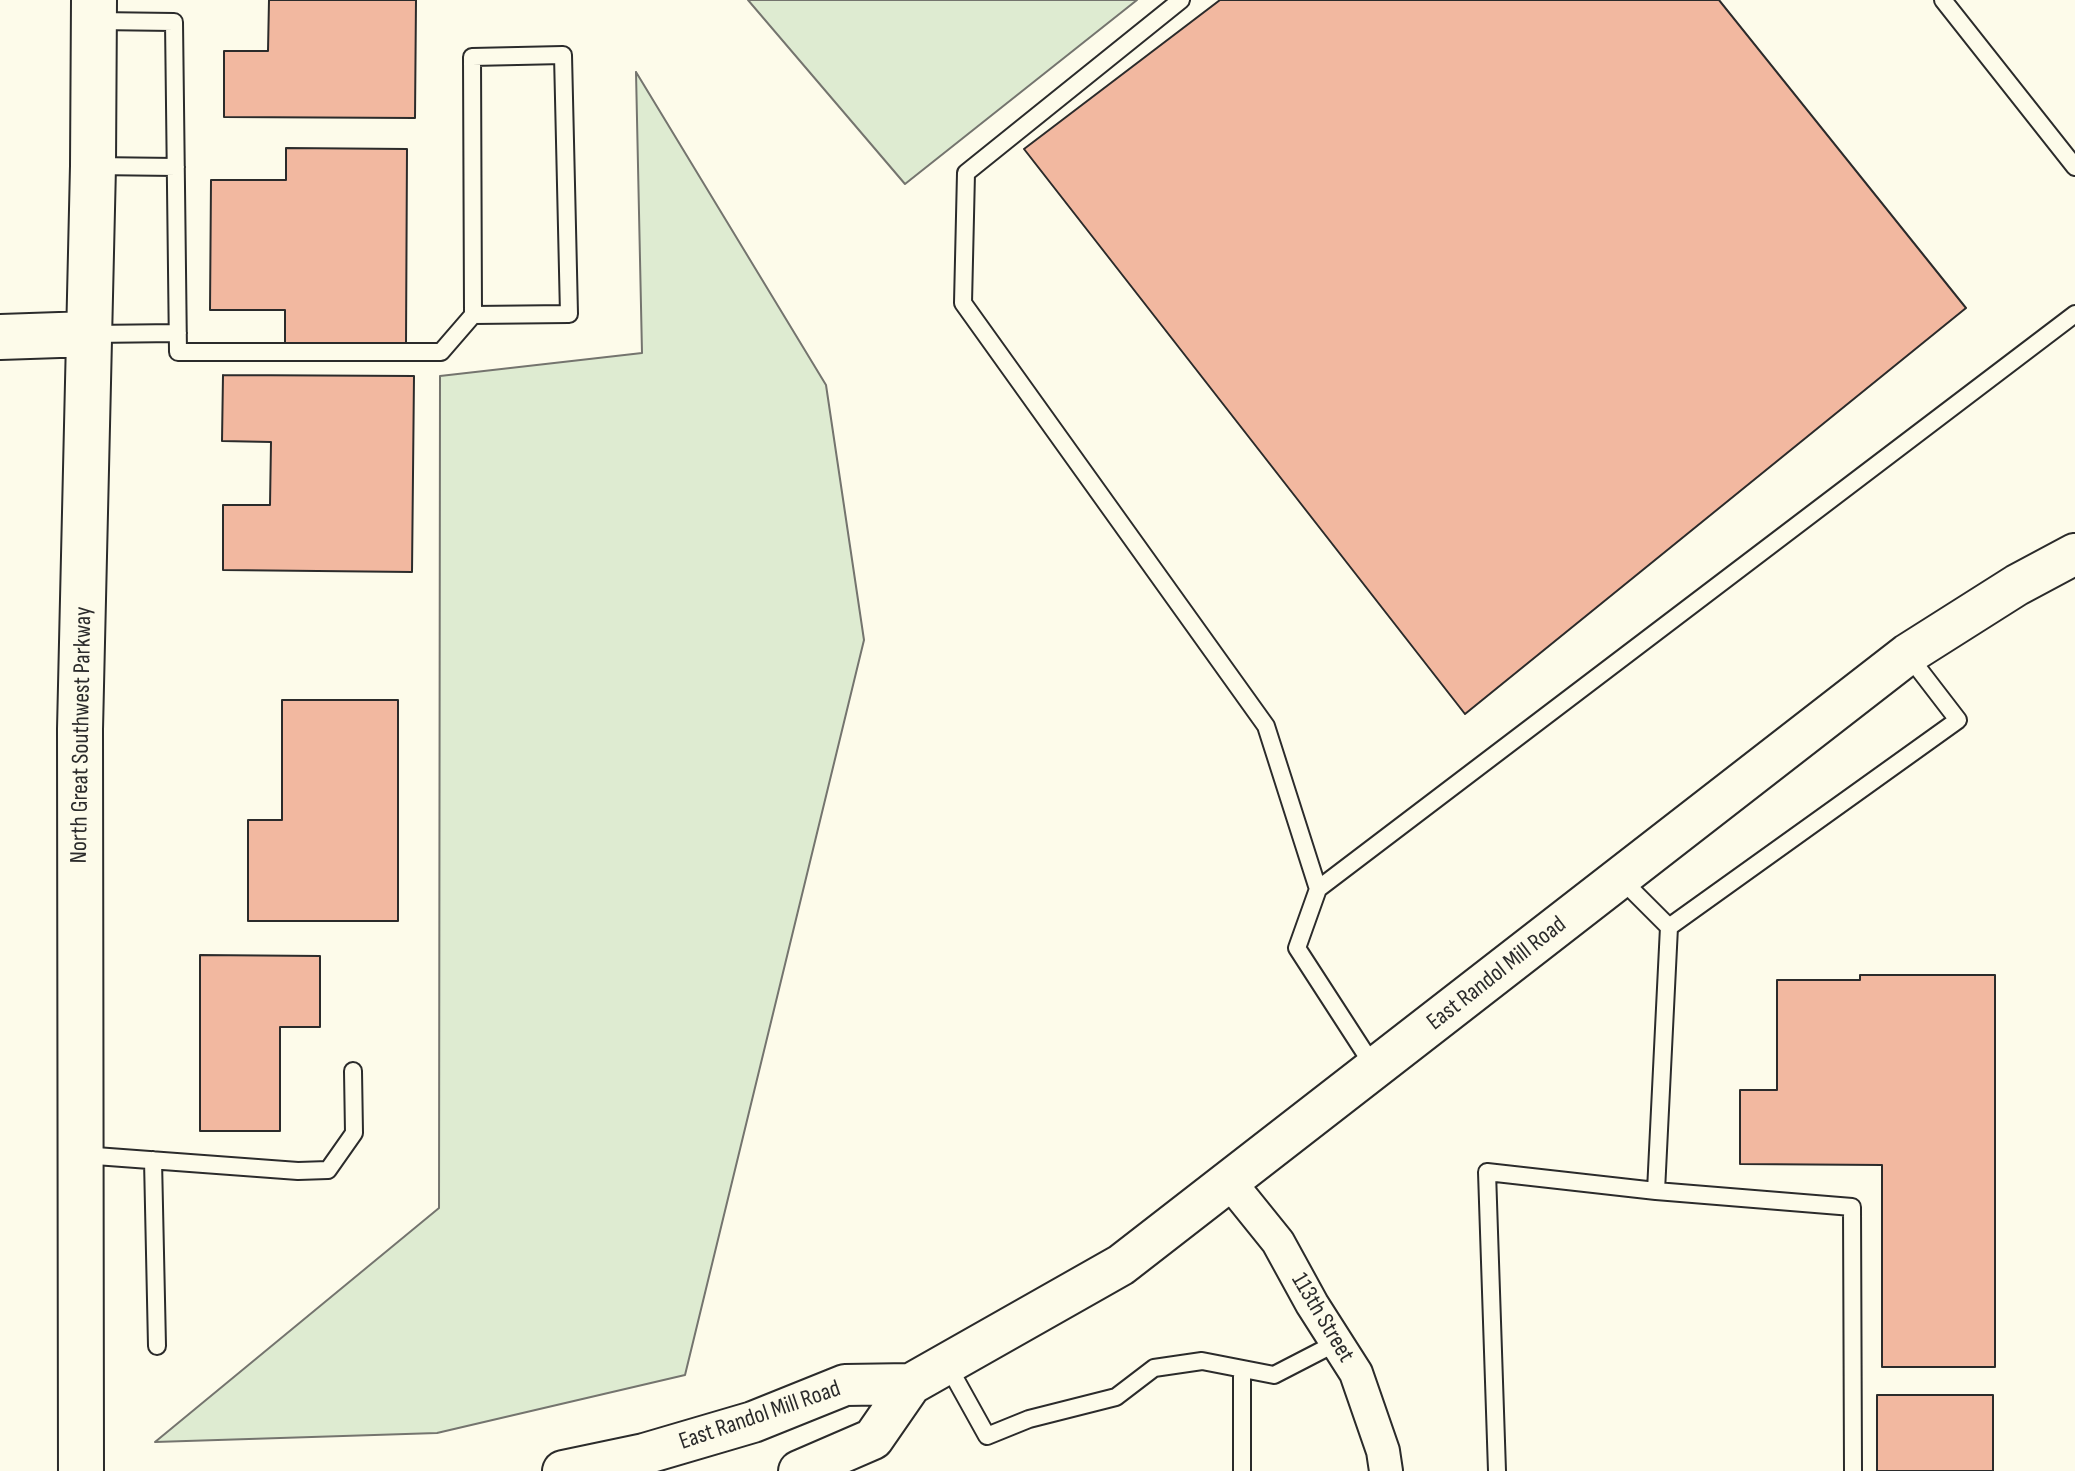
<!DOCTYPE html>
<style>
body{margin:0}
canvas{display:block;background:#fdfbea}
</style>
<canvas width="2075" height="1471"></canvas>
<script>
const c = document.querySelector('canvas').getContext('2d');
c.lineJoin = 'round';
function paint(path, color) {
  c.fillStyle = color;
  c.fill(path, 'evenodd');
}
function poly(rows) {
  const path = new Path2D();
  for (const r of rows) {
    path.moveTo(r[0], r[1]);
    for (let i = 2; i < r.length; i += 2) path.lineTo(r[i], r[i + 1]);
  }
  return path;
}
function strokePath(path, color, width, dash) {
  c.strokeStyle = color;
  c.lineWidth = width;
  c.lineCap = dash ? 'butt' : 'round';
  c.setLineDash(dash || []);
  c.stroke(path);
}
function write(font, color, halo, rows, align = 'center') {
  c.font = font + ' "Sofia Sans Condensed",sans-serif';
  c.lineWidth = 6;
  c.setLineDash([]);
  c.textBaseline = 'middle';
  c.strokeStyle = halo;
  c.fillStyle = color;
  for (const [text, x, y, turn = 0] of rows) {
    c.save();
    c.translate(x, y);
    c.rotate((+turn || 0) * Math.PI / 180);
    c.textAlign = isNaN(turn) ? turn : align;
    if (halo) c.strokeText(text, 0, 0);
    c.fillText(text, 0, 0);
    c.restore();
  }
}
const green = poly([
 [748,0,1137,0,905,184,748,0],
 [636,72,826,385,864,640,685,1375,437,1433,155,1442,439,1208,440,376,642,353,636,72]
]);
paint(green, '#deebd1');
strokePath(green, '#74746e', 2);
const building = poly([
 [269,0,416,0,415,118,224,117,224,51,268,51,269,0],
 [1220,0,1719,0,1966,308,1465,714,1024,149,1220,0],
 [286,148,407,149,406,344,285,343,285,310,210,310,211,180,286,180,286,148],
 [223,375,414,376,412,572,223,570,223,505,270,505,271,442,222,441,223,375],
 [282,700,398,700,398,921,248,921,248,820,282,820,282,700],
 [200,955,320,956,320,1027,280,1027,280,1131,200,1131,200,955],
 [1860,975,1995,975,1995,1367,1882,1367,1882,1165,1740,1164,1740,1090,1777,1090,1777,980,1860,980,1860,975],
 [1877,1395,1993,1395,1993,1471,1877,1471,1877,1395]
]);
paint(building, '#f2b8a0');
strokePath(building, '#2b2b2b', 2);
const service = poly([
 [1181,0,966,173,963,303,1266,726,1318,889],
 [1943,0,2075,167],
 [96,21,174,22,178,352,441,352,473,315,472,57,563,55,569,314,473,315],
 [93,166,176,167],
 [91,334,178,333],
 [1620,878,1669,927,1958,720,1908,655],
 [1374,1067,1297,948,1318,889,2075,314],
 [82,1155,298,1171,328,1170,354,1133,353,1071],
 [153,1160,157,1346],
 [1656,1191,1852,1207,1853,1471],
 [947,1364,987,1436,1029,1419,1116,1397,1154,1368,1202,1361,1274,1375,1336,1343],
 [1242,1369,1242,1471],
 [1497,1471,1487,1172,1656,1191,1669,927]
]);
const minor = poly([
 [1228,1180,1278,1242,1312,1304,1356,1373,1383,1451,1386,1471]
]);
const tertiary = poly([
 [563,1471,644,1454,753,1422,845,1385,911,1384],
 [799,1471,873,1439,911,1384,1121,1265,1908,654,2017,585,2075,554]
]);
const secondary = poly([
 [0,337,89,334],
 [81,1471,80,729,93,166,94,0]
]);
strokePath(service, '#2b2b2b', 20);
strokePath(minor, '#2b2b2b', 36);
strokePath(tertiary, '#2b2b2b', 44);
strokePath(secondary, '#2b2b2b', 48);
strokePath(service, '#fdfbea', 16);
strokePath(minor, '#fdfbea', 32);
strokePath(tertiary, '#fdfbea', 40);
strokePath(secondary, '#fdfbea', 44);
write('24px', '#2b2b2b', '#fdfbea', [
 ["North Great Southwest Parkway",82,735,-89],
 ["East Randol Mill Road",1497,974,-38],
 ["113th Street",1322,1318,59],
 ["East Randol Mill Road",760,1416,-19]
]);
</script>
